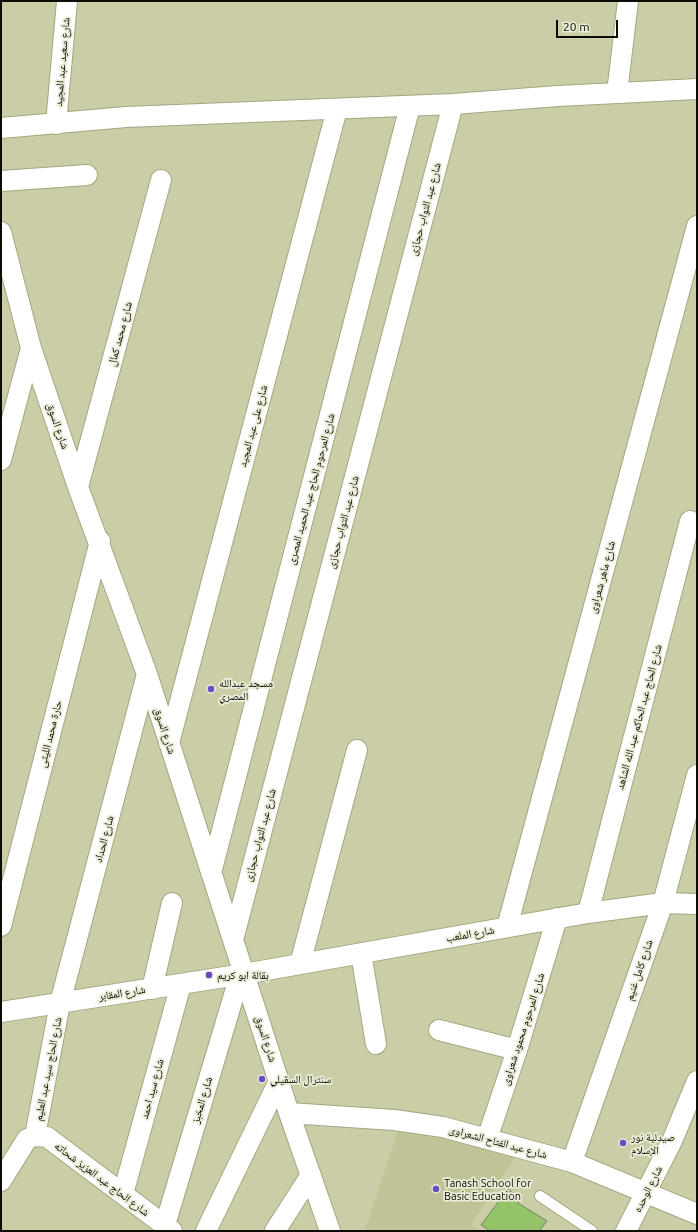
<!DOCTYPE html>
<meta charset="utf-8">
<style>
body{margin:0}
#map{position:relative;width:698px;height:1232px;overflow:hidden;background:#cacda6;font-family:Ubuntu,sans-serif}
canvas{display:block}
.frame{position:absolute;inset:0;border:2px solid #0c0c02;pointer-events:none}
.scale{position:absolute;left:556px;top:20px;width:62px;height:18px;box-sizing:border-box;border:2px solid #0c0c02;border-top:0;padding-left:5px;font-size:12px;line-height:14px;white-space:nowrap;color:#0c0c02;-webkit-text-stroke:3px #eaecd8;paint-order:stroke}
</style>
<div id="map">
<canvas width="698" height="1232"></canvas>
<div class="frame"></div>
<div class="scale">20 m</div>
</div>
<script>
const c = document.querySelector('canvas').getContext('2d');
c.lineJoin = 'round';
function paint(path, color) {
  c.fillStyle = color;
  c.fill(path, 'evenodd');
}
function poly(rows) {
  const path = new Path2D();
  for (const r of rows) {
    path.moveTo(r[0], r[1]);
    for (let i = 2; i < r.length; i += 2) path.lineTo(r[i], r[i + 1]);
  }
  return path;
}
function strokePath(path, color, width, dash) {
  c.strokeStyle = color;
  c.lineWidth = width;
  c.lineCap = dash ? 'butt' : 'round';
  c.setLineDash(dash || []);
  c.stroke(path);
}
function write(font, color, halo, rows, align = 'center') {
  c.font = font + ' Ubuntu,"Noto Naskh Arabic",sans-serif';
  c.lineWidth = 3.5;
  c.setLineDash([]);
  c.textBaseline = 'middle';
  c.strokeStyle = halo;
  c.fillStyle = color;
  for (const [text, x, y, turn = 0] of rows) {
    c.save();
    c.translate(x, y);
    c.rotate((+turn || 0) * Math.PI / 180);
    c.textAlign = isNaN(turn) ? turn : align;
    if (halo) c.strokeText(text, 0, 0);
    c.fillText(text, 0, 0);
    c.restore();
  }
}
paint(poly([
 [400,1125,517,1154,471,1225,480,1231,365,1231]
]), '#c0c395');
const building = poly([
 [508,1189,519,1198,518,1203,547,1221,539,1231,490,1231,481,1225,508,1189]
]);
paint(building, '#95c367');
strokePath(building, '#708261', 1);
const service = poly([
 [540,1196,592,1231]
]);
const minor = poly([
 [617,93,628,1],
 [56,124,67,1],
 [1,128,126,117,453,104,558,96,697,89],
 [1,181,87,175],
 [1,232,31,348,78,487,147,674,289,1113,330,1231],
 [1,460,31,348],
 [78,487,161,180],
 [169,743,337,109],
 [211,873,410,106],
 [588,913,690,521],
 [1,926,100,541],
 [507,927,697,226],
 [233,940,453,104],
 [361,953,376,1044],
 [300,964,357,750],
 [152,989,172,903],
 [1,1012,244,974,588,913,663,903,697,904],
 [439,1030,517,1050],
 [289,1113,394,1120,443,1127,572,1162,697,1214],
 [35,1136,60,1003,147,674],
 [487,1139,517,1050,557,918],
 [572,1162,663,903,697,775],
 [1,1181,27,1139,35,1136,47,1137,172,1231],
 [123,1194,181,984],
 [165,1225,240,975],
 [206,1231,279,1081],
 [275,1231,311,1175],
 [626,1231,672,1141,697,1081]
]);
strokePath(service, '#a4a681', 12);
strokePath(minor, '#a4a681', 22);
strokePath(service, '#fff', 10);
strokePath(minor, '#fff', 20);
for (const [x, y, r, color] of [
 [211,689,4,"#6b4bc4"],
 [209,975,4,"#6b4bc4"],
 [262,1079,4,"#6b4bc4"],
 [623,1143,4,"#6b4bc4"],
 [436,1189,4,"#6b4bc4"]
]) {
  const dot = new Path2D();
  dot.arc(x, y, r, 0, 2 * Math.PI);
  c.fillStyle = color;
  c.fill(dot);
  strokePath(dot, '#eaecd8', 1.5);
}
write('11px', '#0c0c02', '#eaecd8', [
 ["شارع سعيد عبد المجيد",62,62,-85],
 ["شارع عبد التواب حجازى",425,209,-75],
 ["شارع محمد كمال",120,334,-75],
 ["شارع السوق",58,426,71],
 ["شارع على عبد المجيد",253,426,-75],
 ["شارع المرحوم الحاج عبد الحميد المصرى",311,489,-75],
 ["شارع عبد التواب حجازى",343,522,-75],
 ["شارع ماهر شعراوى",602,577,-75],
 ["شارع الحاج عبد الحاكم عبد الله الشاهد",639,717,-75],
 ["شارع السوق",165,731,72],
 ["حارة محمد الليثى",50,734,-76],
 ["شارع عبد التواب حجازى",260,835,-75],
 ["شارع الحداد",104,839,-75],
 ["شارع الملعب",470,934,-10],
 ["شارع كامل غنيم",639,970,-71],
 ["شارع المقابر",122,993,-9],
 ["شارع المرحوم محمود شعراوى",523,1029,-72],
 ["شارع السوق",266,1039,72],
 ["شارع الحاج سيد عبد العليم",48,1069,-79],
 ["شارع سيد احمد",152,1089,-75],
 ["شارع المخبز",202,1100,-73],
 ["شارع عبد الفتاح الشعراوى",498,1142,15],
 ["شارع الحاج عبد العزيز شحاته",102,1179,37],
 ["شارع الوحده",648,1189,-63]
]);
write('11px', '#0c0c02', '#eaecd8', [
 ["مسجد عبدالله",219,683],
 ["المصري",219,696],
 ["بقالة ابو كريم",217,975],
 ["سنترال السقيلي",270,1079],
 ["صيدلية نور",631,1137],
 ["الإسلام",631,1150],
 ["Tanash School for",444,1183],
 ["Basic Education",444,1196]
], 'left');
</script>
